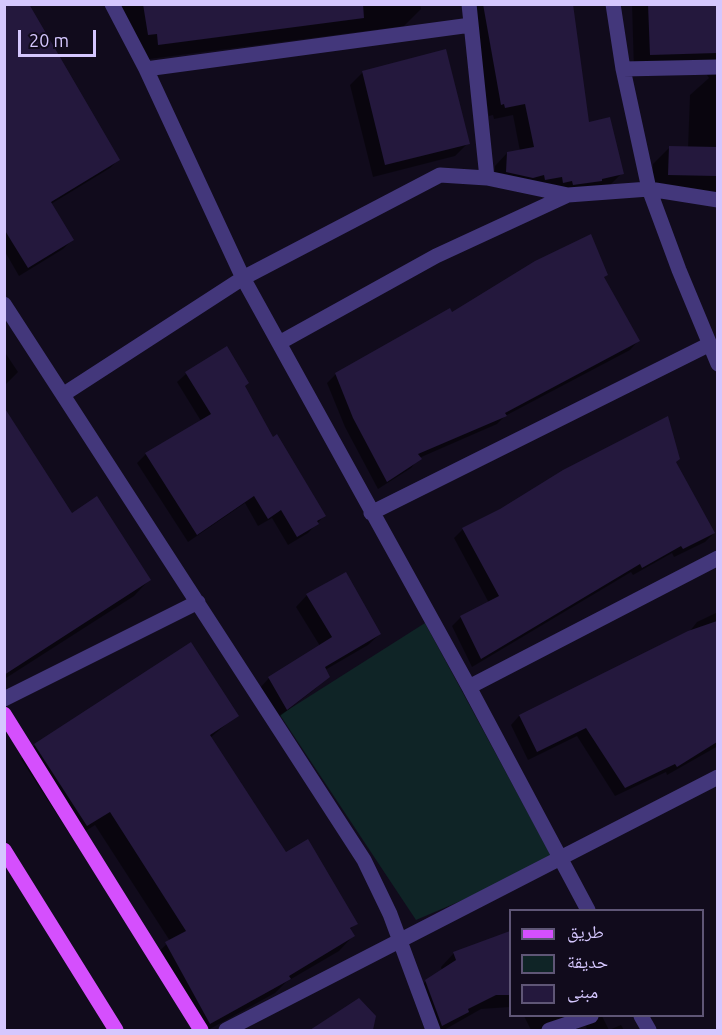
<!DOCTYPE html>
<meta charset="utf-8">
<style>
body{margin:0}
#map{position:relative;width:722px;height:1035px;overflow:hidden;background:#110b1c;font-family:Ubuntu,"Noto Naskh Arabic",sans-serif}
canvas{display:block}
.frame{position:absolute;inset:0;border:6px solid #d5c7fe;pointer-events:none}
.legend{position:absolute;left:509px;top:909px;width:195px;height:108px;box-sizing:border-box;background:#110b1c;border:2px solid #5f5676;margin:0;padding:8px 10px;list-style:none;font-size:18px;color:#d5c7fe}
.legend li{display:flex;align-items:center;gap:12px;height:30px}
.legend b{width:30px;border:2px solid #5f5676}
.scale{position:absolute;left:18px;top:30px;width:78px;height:27px;box-sizing:border-box;border:3px solid #d5c7fe;border-top:0;padding-left:8px;font-size:18px;line-height:21px;white-space:nowrap;color:#d5c7fe;-webkit-text-stroke:4px #110b1c;paint-order:stroke}
</style>
<div id="map">
<canvas width="722" height="1035"></canvas>
<div class="frame"></div>
<ul class="legend">
<li><b style="height:8px;background:#d54ffd"></b>طريق</li>
<li><b style="height:16px;background:#0f2426"></b>حديقة</li>
<li><b style="height:16px;background:#24183d"></b>مبنى</li>
</ul>
<div class="scale">20 m</div>
</div>
<script>
const c = document.querySelector('canvas').getContext('2d');
c.lineJoin = 'round';
function paint(path, color) {
  c.fillStyle = color;
  c.fill(path, 'evenodd');
}
function poly(rows) {
  const path = new Path2D();
  for (const r of rows) {
    path.moveTo(r[0], r[1]);
    for (let i = 2; i < r.length; i += 2) path.lineTo(r[i], r[i + 1]);
  }
  return path;
}
function strokePath(path, color, width, dash) {
  c.strokeStyle = color;
  c.lineWidth = width;
  c.lineCap = dash ? 'butt' : 'round';
  c.setLineDash(dash || []);
  c.stroke(path);
}
paint(poly([
 [425,623,554,861,416,920,280,715]
]), '#0f2426');
paint(poly([
 [4,4,119,159,110,168,51,204,72,240,63,249,19,276,4,250],
 [119,4,420,4,421,9,404,26,142,60],
 [471,4,571,4,588,124,622,173,610,185,592,190,494,184,495,166,507,153,520,151,513,115,494,119,493,115,489,116],
 [632,4,718,4,718,193,652,191,653,164,670,147,688,148,690,95,709,78,707,75,634,71],
 [363,72,468,143,455,156,373,177,350,85],
 [603,277,638,341,630,350,505,416,497,424,419,458,411,468,378,489,345,427,327,383,336,374,451,314],
 [4,351,18,372,4,386],
 [186,374,243,386,272,439,324,516,308,533,288,545,272,518,258,526,245,503,188,542,137,463,146,454,201,421,177,382],
 [4,407,71,515,149,580,134,596,6,678],
 [674,463,714,533,705,542,674,557,672,553,633,575,631,572,472,667,452,626,461,617,489,603,454,538,463,529],
 [307,595,380,634,368,645,325,670,328,676,316,688,275,720,258,690,269,678,320,646,296,607],
 [718,612,718,662,704,669,718,689,718,746,667,775,666,772,615,796,577,736,528,760,511,725,519,716,690,631,697,622],
 [237,715,210,738,286,854,356,924,349,930,353,936,339,951,286,982,275,993,208,1030,192,1030,152,958,170,941,95,825,73,839,21,759,35,745],
 [510,932,510,1007,481,1009,444,1030,425,1030,412,995,426,981,442,971,441,967,454,953],
 [359,1000,375,1016,371,1030,313,1030],
 [524,1016,602,1016,609,1030,621,1025,624,1030,583,1030,587,1029,583,1022,574,1020,541,1030,531,1030]
]), '#0007');
paint(poly([
 [4,4,29,4,120,160,51,202,74,240,28,268,4,229],
 [143,4,363,4,364,18,158,45,157,34,148,35],
 [483,4,573,4,589,122,610,117,624,174,602,179,602,181,573,185,572,181,563,183,562,177,545,180,544,175,533,178,506,172,507,152,534,147,525,104,505,108,504,104,501,105],
 [648,4,717,4,717,53,650,55],
 [446,49,470,144,385,165,362,71],
 [669,146,717,147,717,176,668,175],
 [591,234,608,275,604,277,640,341,505,413,507,416,418,454,422,459,387,482,353,418,335,373,450,308,452,312,535,261],
 [227,346,249,383,245,386,273,437,277,434,326,516,317,521,319,524,297,537,281,510,268,519,254,496,197,535,145,453,211,414,185,372],
 [4,407,72,513,97,496,151,580,4,675],
 [668,416,680,459,676,462,715,533,683,549,681,546,642,568,640,564,481,659,460,616,499,596,462,528,500,509,563,470],
 [346,572,381,634,325,667,330,677,287,710,268,677,332,637,306,594],
 [717,621,717,742,677,767,675,764,625,788,586,728,537,752,519,715,688,631],
 [191,642,239,716,210,735,286,852,308,839,358,924,350,928,355,936,289,976,291,979,210,1024,165,942,186,931,110,812,87,826,34,744],
 [510,931,510,995,496,995,468,1009,469,1012,442,1026,425,980,456,960,453,952],
 [359,998,376,1016,373,1030,310,1030]
]), '#24183d');
strokePath(poly([
 [112,4,146,69,243,278,469,687,588,910],
 [469,4,487,178],
 [613,4,623,69,649,189,679,270,718,364],
 [146,69,471,25],
 [623,69,718,67],
 [4,304,364,860,390,914,433,1030],
 [279,343,436,256,568,195],
 [64,394,243,278,440,175,487,178,568,195,649,189,718,200],
 [371,513,710,344],
 [469,687,718,558],
 [4,699,198,602],
 [641,1016,649,1030],
 [226,1030,718,777],
 [549,1030,591,1016]
]), '#43377b', 15);
strokePath(poly([
 [4,714,201,1030],
 [4,850,116,1030]
]), '#d54ffd', 15);
</script>
